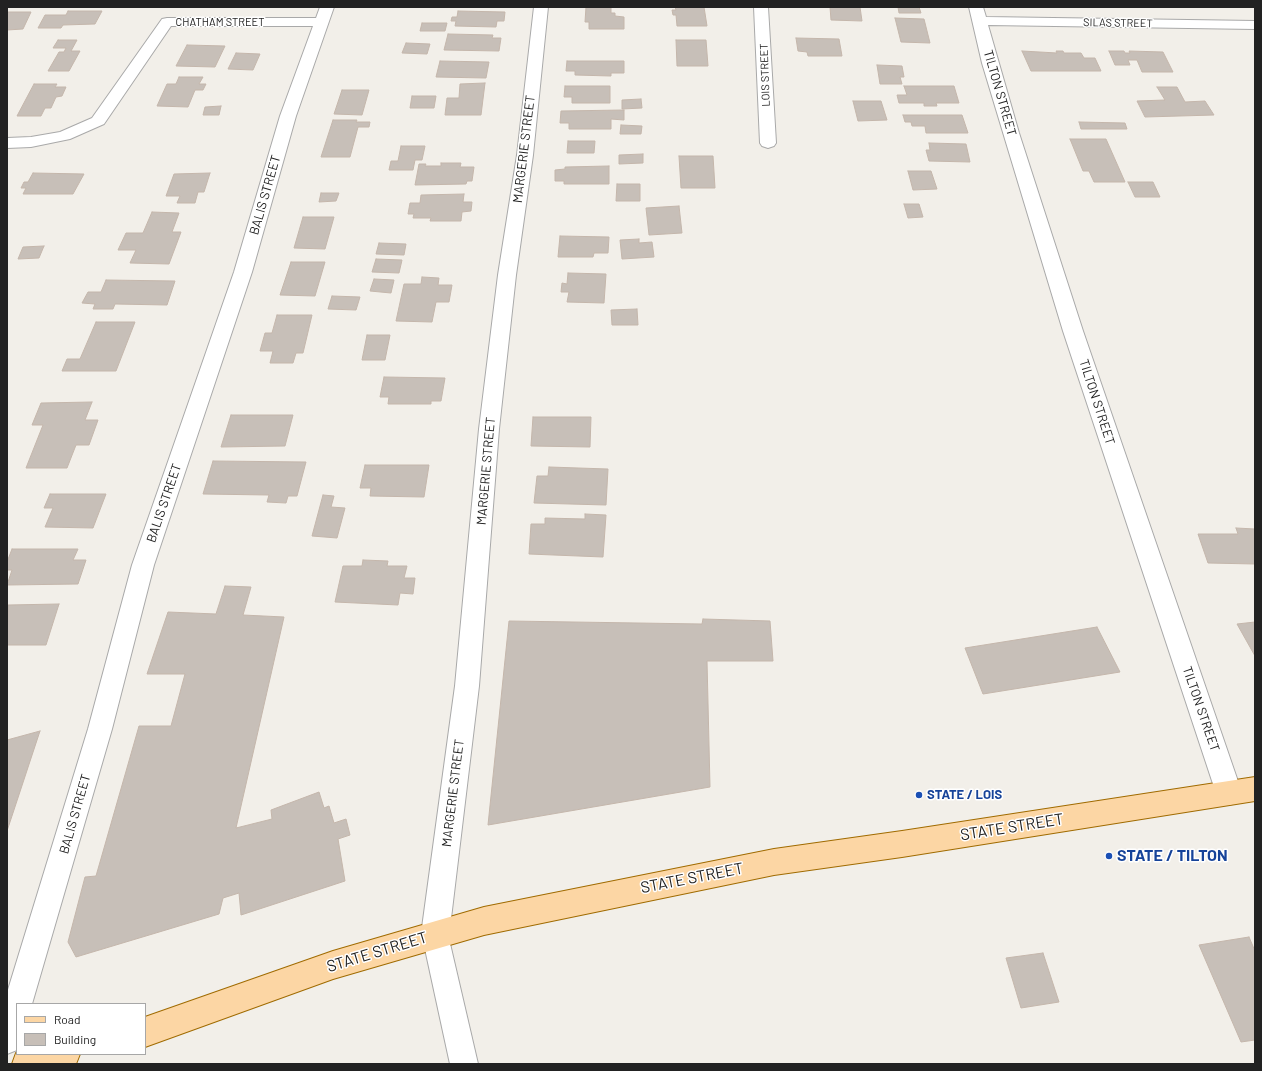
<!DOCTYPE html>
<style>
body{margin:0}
#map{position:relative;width:1262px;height:1071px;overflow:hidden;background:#f2efe9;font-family:Barlow,sans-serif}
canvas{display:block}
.frame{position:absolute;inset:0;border:8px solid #222;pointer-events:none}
.legend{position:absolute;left:16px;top:1003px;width:130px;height:52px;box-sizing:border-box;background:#fff;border:1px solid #a7a7a7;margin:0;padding:5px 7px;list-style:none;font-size:12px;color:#222}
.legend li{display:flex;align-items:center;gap:8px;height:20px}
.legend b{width:20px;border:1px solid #a7a7a7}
</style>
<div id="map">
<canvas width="1262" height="1071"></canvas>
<div class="frame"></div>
<ul class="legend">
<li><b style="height:5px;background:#fcd6a4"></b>Road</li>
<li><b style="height:11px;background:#c7bfb8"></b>Building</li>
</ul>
</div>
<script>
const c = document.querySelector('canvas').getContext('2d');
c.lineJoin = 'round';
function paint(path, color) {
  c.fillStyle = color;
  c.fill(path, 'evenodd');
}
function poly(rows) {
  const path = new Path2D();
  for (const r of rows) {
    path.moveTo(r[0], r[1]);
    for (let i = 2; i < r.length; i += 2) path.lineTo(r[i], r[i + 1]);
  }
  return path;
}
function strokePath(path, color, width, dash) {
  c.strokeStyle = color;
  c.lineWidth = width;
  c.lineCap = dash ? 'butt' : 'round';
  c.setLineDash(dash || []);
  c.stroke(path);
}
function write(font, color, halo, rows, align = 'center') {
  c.font = font + ' Barlow,sans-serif';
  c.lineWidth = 3;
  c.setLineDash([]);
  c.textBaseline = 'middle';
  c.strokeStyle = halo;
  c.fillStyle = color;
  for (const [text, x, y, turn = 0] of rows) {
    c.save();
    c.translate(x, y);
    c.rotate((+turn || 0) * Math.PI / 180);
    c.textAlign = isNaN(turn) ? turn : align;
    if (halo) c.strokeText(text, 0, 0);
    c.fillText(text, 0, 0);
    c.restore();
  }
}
const building = poly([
 [586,7,611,7,611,13,615,13,615,16,624,17,624,29,589,29,589,22,585,22,586,7],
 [675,7,704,7,707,26,677,26,676,15,673,15,672,10,676,10,675,7],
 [830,7,860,7,862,21,831,20,830,7],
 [898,7,919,7,921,13,899,13,898,7],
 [68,11,102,11,95,24,63,25,61,28,38,28,45,15,66,15,68,11],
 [458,11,505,12,504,21,497,21,496,27,455,26,456,21,451,21,452,17,457,17,458,11],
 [7,12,31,12,23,29,7,30,7,12],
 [895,18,924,19,930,43,901,42,895,18],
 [422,23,447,23,445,31,420,31,422,23],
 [448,34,493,35,492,38,501,38,499,51,444,50,448,34],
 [796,38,839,39,842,56,808,56,807,52,798,51,796,38],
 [58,40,77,40,71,51,80,51,69,71,48,71,59,52,64,52,66,48,53,48,58,40],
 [676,40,706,40,708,66,677,66,676,40],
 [406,43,430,44,427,54,402,53,406,43],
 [187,45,225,46,215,67,176,66,187,45],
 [1022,51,1057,53,1056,51,1063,51,1064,53,1081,53,1084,58,1095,58,1101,71,1031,71,1022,51],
 [1109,51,1124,51,1125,53,1130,53,1129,51,1163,52,1173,72,1142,72,1137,60,1128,60,1130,65,1115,65,1109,51],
 [236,53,260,54,253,70,228,69,236,53],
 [440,61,489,62,486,78,436,77,440,61],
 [567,61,624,61,624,73,611,73,611,76,575,75,575,71,566,71,567,61],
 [877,65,902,66,904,77,900,77,902,84,880,84,877,65],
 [179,77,203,77,199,84,206,84,203,90,195,90,188,107,157,106,167,84,176,84,179,77],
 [485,83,481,115,445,115,447,98,459,98,460,84,485,83],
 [34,84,57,84,55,87,66,87,62,96,56,97,51,108,45,108,41,116,17,116,34,84],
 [565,86,610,86,610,103,572,103,572,97,564,97,565,86],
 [904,86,954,86,959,103,936,103,937,106,924,106,924,103,899,103,897,95,907,95,904,86],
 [1157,87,1177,87,1185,102,1205,101,1214,115,1145,117,1137,101,1165,100,1157,87],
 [342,90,369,90,362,115,334,114,342,90],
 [412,96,436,96,434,108,410,108,412,96],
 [641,99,642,108,622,109,622,100,641,99],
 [853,101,881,101,887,120,858,121,853,101],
 [221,106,219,115,203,115,205,107,221,106],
 [624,110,624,120,611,119,611,129,569,129,569,123,560,123,561,111,624,110],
 [903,115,962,115,968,133,926,133,925,126,912,126,911,122,905,122,903,115],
 [333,120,357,120,356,122,370,122,369,127,358,127,350,157,321,157,333,120],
 [1079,122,1125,123,1127,129,1081,129,1079,122],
 [621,125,642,126,641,134,620,134,621,125],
 [1070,139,1106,139,1125,182,1094,182,1089,171,1083,171,1070,139],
 [568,141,595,141,594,153,567,153,568,141],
 [929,143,966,144,970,162,929,161,926,150,930,150,929,143],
 [401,146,425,146,422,160,415,160,413,170,389,170,391,161,398,161,401,146],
 [643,154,643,163,619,164,619,155,643,154],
 [679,156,713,156,715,188,681,188,679,156],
 [441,163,461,163,460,167,474,167,472,181,467,181,466,184,415,185,419,164,426,164,425,166,441,166,441,163],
 [609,166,609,184,564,184,564,181,555,181,555,170,565,169,565,167,609,166],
 [908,171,931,171,937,189,913,190,908,171],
 [33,173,84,174,73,194,23,194,26,188,21,188,24,182,28,182,33,173],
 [210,173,204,192,198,192,195,203,177,203,180,196,166,196,174,174,210,173],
 [1128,182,1153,182,1160,197,1135,197,1128,182],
 [617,184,640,184,640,201,616,201,617,184],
 [321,193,339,193,336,201,319,202,321,193],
 [464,194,463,202,472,202,471,211,462,212,461,221,430,221,431,218,413,218,414,214,408,214,410,203,420,203,421,195,464,194],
 [904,204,919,204,923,217,908,218,904,204],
 [679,206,682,233,649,235,646,208,679,206],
 [152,212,179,213,172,232,181,232,169,264,130,263,136,250,118,250,126,233,143,233,152,212],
 [303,217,334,217,325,249,294,248,303,217],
 [560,236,609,237,608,253,594,253,593,257,558,257,560,236],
 [639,239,639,243,652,242,654,257,622,259,620,240,639,239],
 [379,243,406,244,404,255,376,254,379,243],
 [44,246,39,258,18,259,23,247,44,246],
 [376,259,402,260,399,273,372,272,376,259],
 [291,262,325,262,315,296,280,295,291,262],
 [568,273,606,274,604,303,567,302,569,292,561,292,562,283,567,284,568,273],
 [422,277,439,278,438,285,452,285,449,302,436,302,432,322,396,321,404,284,421,284,422,277],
 [374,279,394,280,391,293,370,291,374,279],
 [106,280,175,281,167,305,115,304,113,309,93,309,95,304,82,303,88,292,101,292,106,280],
 [332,296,360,297,356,310,328,309,332,296],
 [637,309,638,325,612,325,611,310,637,309],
 [277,315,312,315,303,353,296,353,293,363,270,363,273,351,260,351,265,333,272,333,277,315],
 [96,322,135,322,116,371,62,371,67,359,80,359,96,322],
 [367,335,390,335,385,360,362,360,367,335],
 [384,377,445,378,441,401,431,401,431,404,388,404,389,397,380,397,384,377],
 [92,402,85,420,98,420,89,445,76,445,67,468,26,468,43,425,32,425,41,403,92,402],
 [231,415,293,415,285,446,221,447,231,415],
 [533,417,591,417,590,447,531,446,533,417],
 [213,461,306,462,297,496,288,496,286,503,267,502,269,495,203,494,213,461],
 [365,465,429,465,424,497,370,496,371,488,360,488,365,465],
 [549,467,608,469,606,505,534,503,537,476,548,476,549,467],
 [50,494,106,494,93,528,45,527,53,508,44,508,50,494],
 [323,495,334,496,331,507,345,508,337,538,312,536,323,495],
 [585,514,606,515,603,557,529,554,531,524,545,524,545,518,585,519,585,514],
 [1236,528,1255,529,1255,564,1208,563,1198,534,1238,534,1236,528],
 [12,549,78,549,73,560,86,560,78,584,7,585,12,570,7,570,7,562,12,549],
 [363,560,388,561,387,566,407,566,404,578,415,578,413,594,400,593,398,605,335,602,343,566,362,566,363,560],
 [225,586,251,587,243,615,284,617,236,828,272,819,271,810,319,792,324,808,329,806,334,823,346,819,350,835,338,839,345,881,241,915,239,893,223,898,219,914,76,957,68,942,85,877,96,876,139,726,171,726,185,674,147,674,168,612,216,614,225,586],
 [59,604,46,645,7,645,8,605,59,604],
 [703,619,770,621,773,661,707,661,710,787,488,825,509,621,702,624,703,619],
 [1255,622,1255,656,1237,624,1255,622],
 [1097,627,1120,672,983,694,965,648,1097,627],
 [40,731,7,831,7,740,40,731],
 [1249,937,1255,951,1255,1040,1241,1042,1199,945,1249,937],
 [1043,953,1059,1002,1021,1008,1006,958,1043,953]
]);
paint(building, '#c7bfb8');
strokePath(building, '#c4b6ab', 1);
const service = poly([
 [435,922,444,926,448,935,478,1064,450,1064,422,935,426,926,435,922]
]);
const minor = poly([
 [320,7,334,7,296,116,252,272,154,565,112,729,32,1004,17,1004,17,1050,7,1054,7,993,88,729,132,565,234,272,280,116,313,26,171,26,104,124,70,139,31,147,7,148,7,138,31,137,60,132,92,118,162,19,167,18,316,18,320,7],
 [534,7,548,7,533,155,516,275,499,429,479,686,449,935,445,945,435,949,425,945,421,935,455,686,479,429,498,275,517,155,534,7],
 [754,7,768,7,776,143,774,146,768,148,762,146,760,143,754,7],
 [969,7,983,7,986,17,1255,21,1255,29,988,25,1019,133,1083,331,1242,793,1238,802,1229,805,1220,802,1216,793,1063,331,982,63,969,7]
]);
const primary = poly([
 [1255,777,1255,801,902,857,774,875,484,935,333,979,145,1047,145,1017,333,951,484,907,774,849,902,831,1255,777],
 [16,1053,17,1054,80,1054,76,1064,12,1064,16,1053]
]);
strokePath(service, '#a9a9a9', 2);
strokePath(minor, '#a9a9a9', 2);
strokePath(primary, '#a06b00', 2);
paint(service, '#fff');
paint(minor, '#fff');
paint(primary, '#fcd6a4');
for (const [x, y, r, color] of [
 [919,795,4,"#1a4fb4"],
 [1109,856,4,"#1a4fb4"]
]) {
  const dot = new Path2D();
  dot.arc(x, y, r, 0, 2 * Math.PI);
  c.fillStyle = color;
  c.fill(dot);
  strokePath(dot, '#fff', 1.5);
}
write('11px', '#222', '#fff', [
 ["CHATHAM STREET",220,22],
 ["SILAS STREET",1118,23,1],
 ["LOIS STREET",765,75,-92]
]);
write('13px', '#222', '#fff', [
 ["TILTON STREET",1000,93,74],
 ["MARGERIE STREET",524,149,-83],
 ["BALIS STREET",265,195,-74],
 ["TILTON STREET",1097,402,72],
 ["MARGERIE STREET",486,471,-85],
 ["BALIS STREET",164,503,-71],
 ["TILTON STREET",1201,709,71],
 ["MARGERIE STREET",453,793,-83],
 ["BALIS STREET",75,814,-74]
]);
write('bold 13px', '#164399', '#fff', [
 ["STATE / LOIS",927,795]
], 'left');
write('16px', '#222', '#fff', [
 ["STATE STREET",1012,827,-9],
 ["STATE STREET",692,878,-11],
 ["STATE STREET",377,952,-17]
]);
write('bold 16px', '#164399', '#fff', [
 ["STATE / TILTON",1117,856]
], 'left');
</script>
